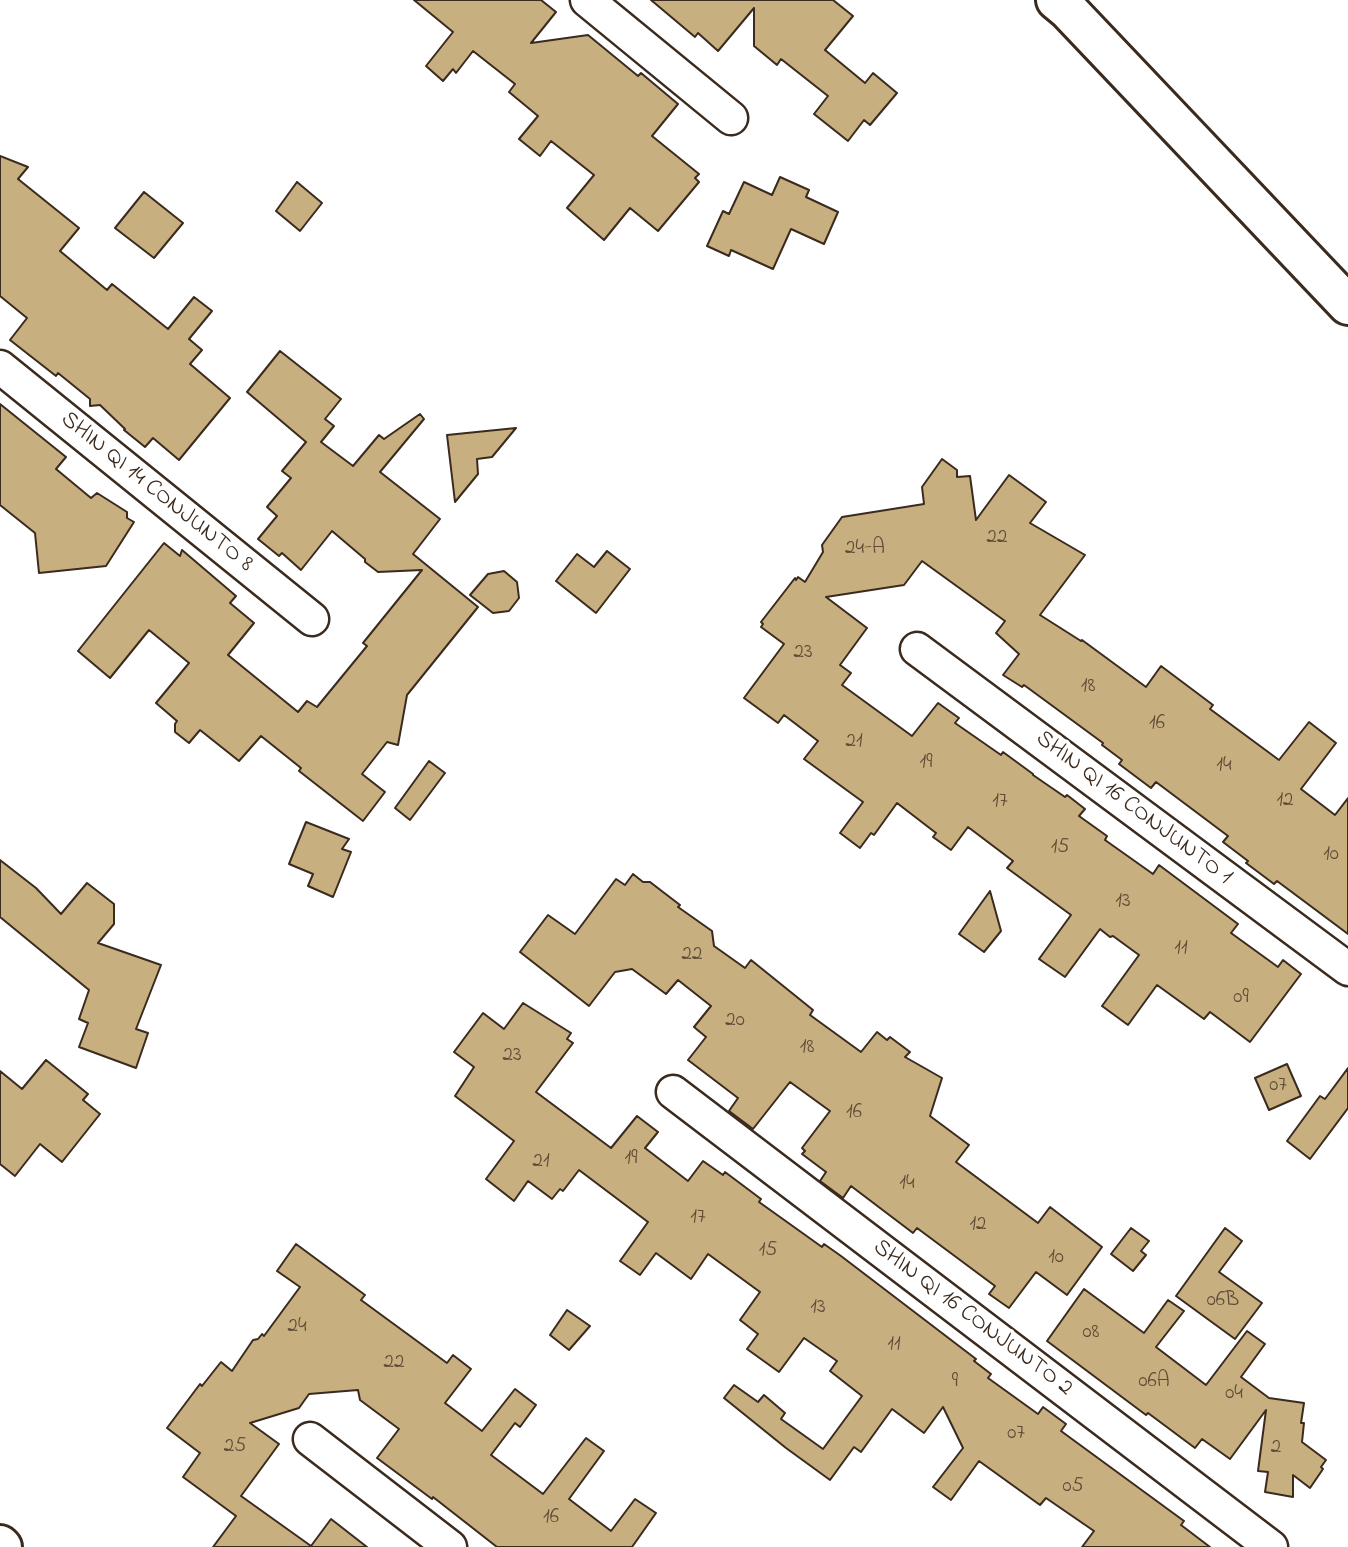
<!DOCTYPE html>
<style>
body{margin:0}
canvas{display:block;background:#fff}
</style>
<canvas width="1348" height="1547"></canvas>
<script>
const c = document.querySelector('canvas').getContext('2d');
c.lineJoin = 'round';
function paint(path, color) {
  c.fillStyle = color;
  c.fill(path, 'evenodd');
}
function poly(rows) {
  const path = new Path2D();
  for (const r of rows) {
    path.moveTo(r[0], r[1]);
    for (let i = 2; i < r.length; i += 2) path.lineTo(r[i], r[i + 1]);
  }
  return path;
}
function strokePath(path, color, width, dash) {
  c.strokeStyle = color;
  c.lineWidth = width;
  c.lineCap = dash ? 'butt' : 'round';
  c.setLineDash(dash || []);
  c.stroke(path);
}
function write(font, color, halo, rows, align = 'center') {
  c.font = font + ' "Indie Flower",sans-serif';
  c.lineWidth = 7;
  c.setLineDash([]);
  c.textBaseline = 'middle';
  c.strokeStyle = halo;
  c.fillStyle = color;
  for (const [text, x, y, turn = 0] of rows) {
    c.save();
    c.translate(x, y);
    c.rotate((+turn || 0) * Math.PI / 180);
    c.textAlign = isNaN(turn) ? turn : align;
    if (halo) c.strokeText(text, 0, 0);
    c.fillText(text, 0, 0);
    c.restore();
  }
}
const building = poly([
 [414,0,541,0,556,12,531,43,588,35,638,76,641,73,678,104,652,136,699,174,695,178,699,182,658,231,630,208,604,240,567,208,594,175,551,141,540,156,519,139,538,116,509,92,515,84,473,51,456,73,453,69,443,81,426,66,453,32,414,0],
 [651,0,833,0,853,16,825,50,865,83,873,73,897,93,870,125,864,120,848,141,814,114,828,96,781,59,777,65,754,46,754,8,718,51,698,33,695,37,651,0],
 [0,156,28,167,18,179,79,228,60,251,107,290,112,284,168,329,194,297,212,311,189,339,202,350,190,364,230,398,179,460,153,438,145,447,124,430,125,429,100,405,90,406,90,399,58,373,56,376,10,340,27,318,0,296,0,156],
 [780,177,809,190,806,197,838,212,824,244,791,229,773,269,731,250,729,256,707,246,723,211,729,214,744,182,772,195,780,177],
 [297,182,322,203,300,231,276,211,297,182],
 [144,192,183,223,154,258,115,228,144,192],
 [280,351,341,399,325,419,334,426,321,442,353,466,379,435,384,439,420,414,424,419,380,472,440,519,413,554,478,607,407,695,398,745,387,742,362,774,385,792,363,821,299,771,301,768,261,736,239,761,200,730,189,743,175,732,175,724,177,721,156,703,189,663,149,630,110,678,78,651,164,543,180,556,182,550,236,596,230,603,254,623,228,655,298,712,307,701,317,707,367,646,363,643,422,570,378,572,365,562,365,559,332,531,301,570,282,553,279,556,258,539,277,516,267,507,291,478,282,471,306,442,247,392,280,351],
 [0,404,66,457,56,469,91,498,97,493,127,512,127,518,134,522,106,566,39,573,35,533,0,505,0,404],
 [516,428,492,457,477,459,478,474,455,502,447,435,516,428],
 [942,459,957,470,957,477,970,476,976,520,1009,475,1046,502,1030,523,1085,555,1040,615,1081,641,1082,640,1146,687,1161,666,1213,705,1210,709,1279,760,1309,722,1336,743,1301,789,1335,815,1348,798,1348,934,1277,881,1274,884,1246,863,1248,861,1223,842,1228,836,1156,782,1151,788,1119,764,1122,760,1102,745,1103,743,1024,685,1022,687,1003,675,1019,654,996,633,1005,621,922,561,904,585,826,597,867,628,840,665,851,673,842,685,912,736,938,703,959,718,955,723,1001,755,1003,752,1033,774,1033,775,1065,797,1067,795,1085,809,1079,816,1107,836,1105,840,1153,874,1159,865,1238,924,1231,933,1278,967,1283,960,1301,974,1250,1042,1210,1012,1204,1019,1157,985,1128,1025,1102,1006,1139,955,1113,936,1110,937,1100,929,1065,977,1039,959,1071,915,1007,868,1013,861,968,827,951,850,933,837,936,833,897,803,874,835,871,833,860,848,840,833,863,802,804,759,818,741,784,715,778,723,744,698,784,644,761,627,763,624,761,622,795,578,796,580,798,577,805,582,823,552,822,545,842,517,924,504,922,487,942,459],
 [607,551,630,569,596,613,556,581,577,554,594,567,607,551],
 [504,571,517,582,519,598,509,611,493,613,470,595,488,574,504,571],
 [429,761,445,773,410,820,395,808,429,761],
 [306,822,349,839,342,849,351,852,333,897,308,886,313,874,289,864,306,822],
 [0,860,36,888,61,914,87,883,114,904,114,924,98,943,161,965,136,1029,148,1033,136,1068,79,1047,88,1023,79,1019,89,990,0,917,0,860],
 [633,874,643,882,650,882,680,905,678,907,712,931,714,946,745,968,751,960,813,1010,810,1015,861,1052,877,1032,887,1040,890,1037,910,1052,905,1057,942,1078,930,1116,969,1145,956,1162,1038,1223,1050,1207,1102,1247,1067,1295,1036,1272,1009,1308,989,1294,995,1286,917,1228,913,1233,851,1186,843,1198,820,1181,826,1172,802,1154,805,1151,802,1148,830,1111,790,1082,753,1129,729,1111,738,1098,688,1060,706,1037,694,1027,711,1006,678,980,666,994,632,969,615,972,589,1006,520,952,548,915,575,934,616,879,625,885,633,874],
 [990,891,1001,931,984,952,959,934,990,891],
 [523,1003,571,1033,567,1039,573,1043,536,1092,611,1148,637,1116,658,1132,645,1148,688,1181,703,1161,723,1175,725,1172,761,1199,759,1202,822,1247,824,1244,841,1256,976,1359,974,1361,991,1374,988,1378,1038,1414,1043,1407,1066,1424,1061,1431,1184,1521,1181,1525,1210,1547,1082,1547,1094,1531,1046,1498,1040,1505,979,1461,951,1500,933,1487,963,1448,943,1407,924,1433,892,1409,861,1452,854,1447,830,1480,786,1448,724,1398,734,1385,758,1402,764,1395,785,1413,781,1419,823,1449,862,1396,830,1371,837,1361,804,1338,779,1372,747,1349,758,1334,740,1320,760,1292,708,1254,691,1279,656,1253,640,1275,620,1261,648,1222,579,1170,563,1191,560,1189,552,1199,528,1181,514,1201,486,1179,514,1141,455,1096,474,1067,454,1052,483,1013,504,1029,523,1003],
 [46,1060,88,1094,83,1100,100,1114,62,1162,40,1144,15,1176,0,1164,0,1071,22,1089,46,1060],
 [1287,1064,1301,1096,1269,1110,1255,1078,1287,1064],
 [1348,1068,1348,1108,1310,1159,1287,1141,1320,1096,1325,1099,1348,1068],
 [1131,1228,1149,1241,1141,1251,1146,1255,1133,1271,1111,1254,1131,1228],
 [1225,1228,1242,1241,1219,1272,1262,1303,1235,1339,1176,1296,1225,1228],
 [296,1244,365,1295,361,1300,447,1363,453,1355,471,1369,445,1403,482,1431,515,1389,536,1405,520,1427,515,1423,491,1455,543,1494,586,1438,604,1451,569,1499,611,1531,635,1499,656,1513,632,1547,497,1547,433,1497,432,1499,377,1458,399,1429,360,1400,358,1390,309,1394,299,1408,250,1423,279,1444,241,1496,311,1546,331,1519,367,1547,213,1547,236,1516,183,1477,200,1453,167,1428,200,1384,202,1386,221,1362,232,1371,253,1340,258,1339,262,1334,264,1336,300,1287,277,1271,296,1244],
 [1084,1289,1144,1333,1168,1300,1184,1311,1156,1347,1206,1385,1247,1331,1265,1344,1241,1377,1269,1398,1304,1403,1301,1423,1304,1423,1302,1442,1326,1460,1321,1467,1323,1469,1310,1488,1293,1475,1293,1497,1265,1492,1268,1472,1258,1471,1266,1410,1230,1459,1202,1439,1195,1448,1148,1413,1146,1415,1047,1341,1084,1289],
 [567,1310,590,1326,569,1350,550,1335,567,1310]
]);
paint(building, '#c8af7f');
strokePath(building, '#3b2a1e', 2);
const minor = poly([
 [587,0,731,118],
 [0,367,312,619],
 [917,649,1348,969],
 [673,1092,1271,1547],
 [310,1439,450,1547]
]);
const tertiary = poly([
 [0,1545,2,1547]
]);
const secondary = poly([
 [1056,0,1068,10,1348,305]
]);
strokePath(minor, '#3b2a1e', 37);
strokePath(tertiary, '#3b2a1e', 44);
strokePath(secondary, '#3b2a1e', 44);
strokePath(minor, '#fff', 32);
strokePath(tertiary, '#fff', 38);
strokePath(secondary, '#fff', 38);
write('21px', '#5e4b36', null, [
 ["22",997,539],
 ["24-A",865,550],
 ["23",803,654],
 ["18",1088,688],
 ["16",1157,725],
 ["21",854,743],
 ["19",926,764],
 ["14",1224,767],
 ["12",1285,802],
 ["17",1000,803],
 ["15",1060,849],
 ["10",1331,856],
 ["13",1123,903],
 ["11",1181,950],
 ["22",692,956],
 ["09",1241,999],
 ["20",735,1022],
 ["18",807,1049],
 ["23",512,1057],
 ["07",1278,1087],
 ["16",854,1114],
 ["19",631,1160],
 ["21",541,1163],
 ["14",907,1185],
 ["17",698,1219],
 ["12",978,1226],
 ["15",768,1252],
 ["10",1056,1259],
 ["06B",1223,1302],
 ["13",818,1309],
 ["24",297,1328],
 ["08",1091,1334],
 ["11",894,1346],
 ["22",394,1364],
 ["9",955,1383],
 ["06A",1154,1383],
 ["04",1234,1395],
 ["07",1016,1435],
 ["25",235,1448],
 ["2",1276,1449],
 ["05",1073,1488],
 ["16",551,1519]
]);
write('24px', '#3b2a1e', '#fff', [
 ["SHIN QI 14 CONJUNTO 8",156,493,39],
 ["SHIN QI 16 CONJUNTO 1",1133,809,37],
 ["SHIN QI 16 CONJUNTO 2",972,1319,37]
]);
</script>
